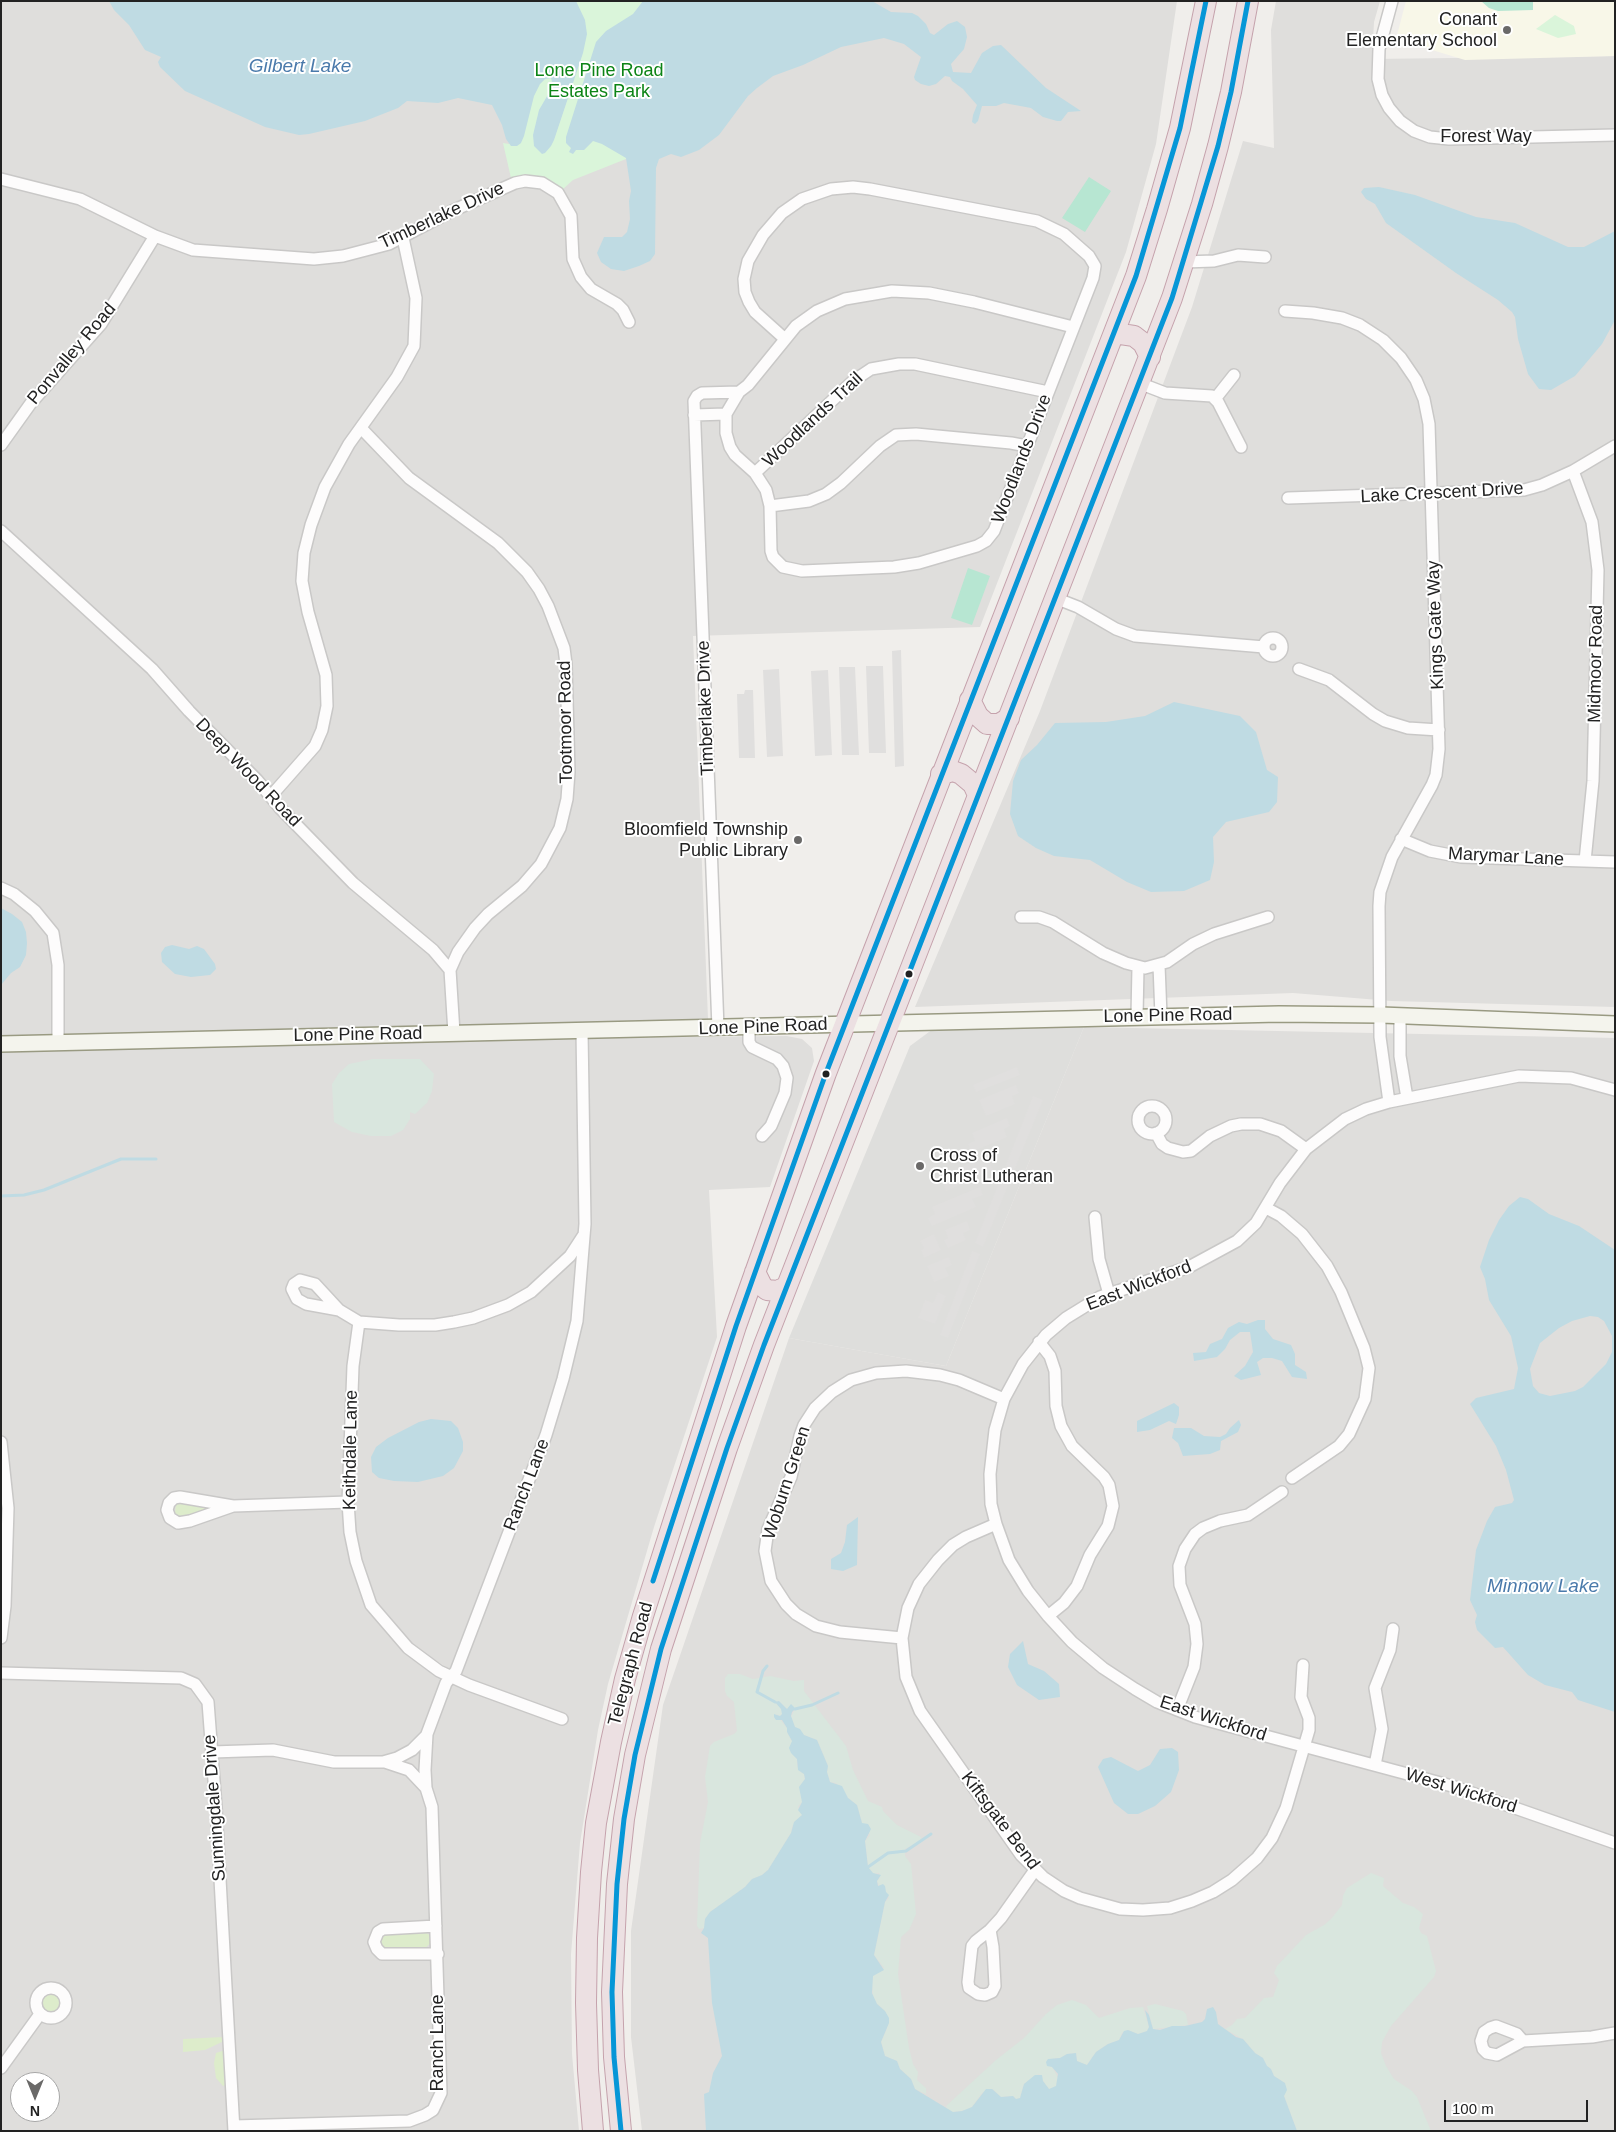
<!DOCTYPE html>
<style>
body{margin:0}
#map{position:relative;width:1616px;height:2132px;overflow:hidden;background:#f0eeeb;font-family:Arial,sans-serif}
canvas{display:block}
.frame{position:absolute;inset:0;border:2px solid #222;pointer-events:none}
.north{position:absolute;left:10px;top:2072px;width:50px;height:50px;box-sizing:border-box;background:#fff;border:1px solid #a7a7a7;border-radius:50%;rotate:180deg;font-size:14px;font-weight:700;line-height:20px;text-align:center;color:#222}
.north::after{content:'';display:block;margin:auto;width:18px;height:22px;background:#6a6968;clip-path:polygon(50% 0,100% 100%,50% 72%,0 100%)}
.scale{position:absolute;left:1444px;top:2100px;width:144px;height:22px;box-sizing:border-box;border:2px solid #222;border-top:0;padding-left:6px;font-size:15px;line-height:18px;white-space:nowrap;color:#222;-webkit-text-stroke:4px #fff;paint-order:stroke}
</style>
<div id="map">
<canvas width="1616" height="2132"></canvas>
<div class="frame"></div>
<div class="north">N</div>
<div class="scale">100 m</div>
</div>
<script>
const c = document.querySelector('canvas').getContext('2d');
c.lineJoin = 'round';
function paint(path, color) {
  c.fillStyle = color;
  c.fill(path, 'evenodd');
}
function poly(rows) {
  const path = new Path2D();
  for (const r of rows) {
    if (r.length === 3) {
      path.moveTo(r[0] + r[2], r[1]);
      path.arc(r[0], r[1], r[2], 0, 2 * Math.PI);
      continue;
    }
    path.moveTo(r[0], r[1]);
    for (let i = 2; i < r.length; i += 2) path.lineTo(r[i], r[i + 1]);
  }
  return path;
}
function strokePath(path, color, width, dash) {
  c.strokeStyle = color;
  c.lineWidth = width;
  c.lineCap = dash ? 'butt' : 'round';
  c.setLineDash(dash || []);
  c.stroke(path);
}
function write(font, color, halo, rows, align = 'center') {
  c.font = font + ' Arial,sans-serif';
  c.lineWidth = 4;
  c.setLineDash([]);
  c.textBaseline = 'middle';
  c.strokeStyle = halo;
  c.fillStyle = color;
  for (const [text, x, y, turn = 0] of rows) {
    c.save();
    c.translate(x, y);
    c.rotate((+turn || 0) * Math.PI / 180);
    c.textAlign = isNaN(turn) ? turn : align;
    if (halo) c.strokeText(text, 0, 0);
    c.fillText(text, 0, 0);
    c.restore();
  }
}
paint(poly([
 [1,1,1177,1,1156,144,1126,252,980,627,693,636,708,1019,1,1037],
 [1276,1,1380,1,1374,22,1372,59,1615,56,1615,1007,1391,1001,1293,993,915,1007,1040,711,1192,307,1243,141,1274,148,1271,30],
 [1084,1027,1615,1038,1615,2131,642,2131,631,2037,631,1931,663,1705,789,1338,946,1366],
 [787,1036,802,1039,812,1048,814,1061,770,1187,709,1190,717,1337,654,1527,608,1684,598,1730,580,1843,571,1954,572,2054,579,2131,1,2131,1,1679,127,1682,126,1671,1,1667,1,1050,307,1041],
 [376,1603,414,1646,455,1673,563,1716,426,1667,399,1647,366,1609],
 [20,2082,50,2082,50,2112,20,2112]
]), '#dfdedc');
paint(poly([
 [1406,1,1615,1,1615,56,1465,60,1396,39]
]), '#f8f7e8');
paint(poly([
 [1084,1027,946,1366,789,1338,910,1046,933,1029]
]), '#dededc');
paint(poly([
 [181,1501,210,1508,183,1518,176,1515,175,1512,176,1505],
 [425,1932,431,1936,432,1942,424,1949,387,1950,381,1944,381,1938,384,1934],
 [52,2002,10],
 [224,2037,224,2041,205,2050,183,2052,183,2039],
 [225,2050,226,2085,223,2086,216,2078,214,2063,216,2053]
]), '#ddeccb');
paint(poly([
 [373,1059,420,1059,434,1074,432,1091,427,1103,415,1114,410,1112,410,1119,403,1130,391,1136,371,1136,352,1132,334,1122,332,1084,339,1073,349,1064],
 [728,1674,740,1674,753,1679,770,1676,794,1681,804,1680,804,1691,846,1746,853,1770,868,1801,882,1807,883,1811,897,1825,921,1837,920,1841,905,1849,905,1856,911,1864,916,1914,909,1930,901,1937,898,1974,909,2048,913,2064,918,2072,917,2080,926,2088,926,2094,915,2089,911,2079,900,2069,897,2061,885,2056,881,2042,887,2028,885,2011,877,2004,873,1999,872,1984,873,1976,884,1968,874,1955,885,1902,889,1898,882,1886,879,1886,877,1881,880,1877,879,1873,873,1874,868,1867,865,1841,870,1835,862,1823,857,1805,848,1798,836,1783,830,1782,827,1772,828,1766,817,1740,804,1735,795,1727,791,1717,795,1709,787,1709,779,1701,775,1702,782,1709,782,1714,780,1716,776,1714,787,1728,787,1732,792,1741,793,1754,797,1759,797,1765,801,1772,804,1774,805,1779,802,1784,802,1802,798,1807,802,1815,792,1827,791,1833,768,1870,762,1875,752,1879,745,1887,710,1912,705,1919,704,1928,699,1929,697,1926,700,1843,708,1802,705,1777,710,1746,714,1742,734,1734,737,1731,734,1702,727,1696,725,1691,725,1678],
 [1371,1873,1384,1878,1383,1886,1403,1903,1414,1907,1423,1914,1419,1928,1421,1933,1427,1936,1436,1971,1434,1977,1391,2026,1382,2042,1381,2053,1386,2066,1394,2079,1412,2091,1417,2097,1431,2131,1297,2131,1284,2096,1285,2083,1274,2076,1271,2069,1267,2066,1263,2058,1255,2053,1243,2039,1225,2029,1232,2025,1237,2019,1245,2018,1264,1998,1273,1997,1279,1980,1274,1973,1277,1966,1306,1935,1324,1925,1331,1919,1342,1905,1343,1896,1347,1888],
 [1072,2000,1086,2005,1099,2018,1130,2008,1143,2007,1149,2027,1147,2031,1138,2034,1128,2030,1122,2033,1119,2040,1108,2044,1096,2052,1087,2065,1077,2061,1076,2053,1067,2054,1061,2058,1054,2058,1052,2066,1058,2078,1056,2086,1053,2088,1049,2089,1045,2084,1039,2074,1024,2084,1020,2098,1016,2099,1013,2096,1001,2097,992,2089,982,2093,972,2107,967,2110,953,2112,948,2110,946,2106,996,2060,1024,2038,1046,2014,1057,2005],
 [1155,2004,1183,2011,1186,2014,1188,2025,1153,2029,1147,2006]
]), '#d9e6de');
paint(poly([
 [544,1,668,1,626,159,573,180,562,190,549,181,531,176,511,178,503,143,509,144],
 [1555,15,1574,26,1576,34,1558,38,1536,29]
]), '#daf5da');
paint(poly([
 [1481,1,1533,1,1533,10,1498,11,1489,8],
 [1089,177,1111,191,1085,232,1062,218],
 [968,568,990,576,972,625,951,618]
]), '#b7e6d2');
paint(poly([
 [901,650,904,766,895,767,892,651],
 [866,666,883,666,886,753,869,753],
 [839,667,855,667,859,755,842,755],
 [779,669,783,756,767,757,763,670],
 [828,670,832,755,815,756,811,671],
 [745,690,753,690,755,758,739,758,737,694,744,694],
 [1017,1067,1020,1075,976,1092,973,1085],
 [1016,1085,1019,1093,1012,1096,1015,1104,986,1116,979,1100],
 [1033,1096,1043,1100,983,1247,975,1243],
 [1007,1118,1010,1126,1004,1129,1007,1137,971,1152,968,1144,975,1141,972,1133],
 [994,1153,997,1160,990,1163,993,1170,946,1191,943,1184,950,1180,947,1173],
 [980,1187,983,1195,972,1199,976,1207,932,1226,928,1218,935,1214,932,1207],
 [967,1221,970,1230,963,1233,966,1240,948,1248,944,1240,948,1238,945,1230],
 [934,1234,941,1250,924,1258,921,1250,924,1248,920,1241],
 [972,1251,980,1254,948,1338,940,1335],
 [949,1257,952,1265,945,1268,949,1276,934,1282,927,1266],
 [938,1292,946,1296,935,1324,918,1318,925,1300,933,1303]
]), '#e0dfde');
paint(poly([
 [109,1,576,1,585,20,587,34,583,53,554,140,551,146,545,153,542,154,534,146,533,135,539,110,553,86,551,78,545,79,540,84,534,96,524,136,521,143,517,146,511,146,506,139,502,125,492,105,458,98,438,103,407,101,398,108,365,121,309,134,299,135,265,127,185,91,160,67,158,62,161,57,145,50,129,25,114,10],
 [643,1,872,1,891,12,912,13,918,16,926,24,930,33,934,35,948,24,957,21,965,27,967,37,964,49,951,64,953,72,971,73,982,53,993,46,1001,45,1046,88,1081,111,1068,112,1061,121,1057,121,1043,117,1031,108,1004,103,996,106,982,106,978,121,975,124,972,122,973,115,977,105,963,89,952,81,950,77,945,76,936,84,929,86,921,84,915,80,914,77,921,57,904,44,884,38,841,47,803,65,773,76,757,88,748,96,719,135,699,150,681,157,671,154,659,159,656,168,655,254,650,261,639,266,624,271,611,269,601,262,597,253,604,237,622,237,627,232,630,219,629,201,631,191,626,158,602,144,593,141,584,150,576,150,573,154,569,152,571,148,566,143,566,137,596,42,606,31,633,14],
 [1379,187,1415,195,1476,217,1515,223,1568,247,1584,247,1615,231,1615,320,1602,344,1575,376,1551,390,1539,389,1528,374,1518,339,1515,317,1512,312,1498,300,1456,273,1386,223,1375,204,1366,199,1361,192,1364,188],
 [1174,702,1240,716,1256,732,1267,770,1278,777,1277,802,1269,812,1226,822,1213,837,1214,862,1210,880,1184,891,1151,892,1127,882,1090,860,1054,856,1036,848,1018,836,1010,814,1013,781,1021,760,1037,745,1055,723,1106,722,1145,716],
 [1,908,12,914,22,922,26,932,27,943,26,955,20,967,11,973,1,985],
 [172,945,189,949,197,946,204,949,215,964,216,969,210,975,191,977,175,974,162,962,161,953,165,947],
 [1520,1197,1528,1199,1549,1214,1579,1226,1615,1250,1615,1712,1578,1700,1572,1692,1545,1685,1528,1675,1503,1647,1495,1648,1477,1630,1475,1622,1477,1615,1470,1600,1476,1550,1487,1521,1495,1507,1512,1503,1514,1500,1506,1470,1496,1446,1470,1404,1476,1398,1514,1389,1518,1368,1511,1336,1489,1300,1485,1279,1480,1267,1489,1240,1499,1220,1509,1206],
 [1590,1316,1598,1317,1604,1321,1612,1336,1612,1352,1606,1364,1583,1387,1575,1391,1550,1396,1539,1393,1533,1386,1530,1369,1540,1343,1559,1328,1572,1321],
 [1258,1320,1265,1320,1265,1329,1273,1339,1291,1345,1295,1354,1295,1365,1306,1372,1307,1379,1292,1377,1282,1361,1272,1358,1263,1358,1257,1362,1261,1375,1241,1380,1234,1376,1245,1366,1253,1352,1250,1332,1240,1332,1230,1340,1225,1349,1217,1357,1194,1361,1193,1353,1206,1352,1210,1344,1222,1339,1228,1328,1239,1322,1247,1324],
 [1174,1403,1179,1407,1179,1415,1176,1424,1169,1421,1150,1430,1137,1432,1137,1421],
 [431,1419,451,1421,458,1428,463,1442,463,1451,454,1468,443,1476,418,1482,394,1481,379,1478,372,1472,371,1457,376,1447,388,1438,419,1422],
 [1239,1420,1241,1425,1238,1432,1221,1441,1220,1450,1210,1454,1183,1456,1178,1443,1172,1438,1174,1428,1191,1428,1204,1436,1220,1437,1226,1434,1230,1428],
 [858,1517,857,1565,843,1571,831,1569,831,1559,841,1553,845,1542,847,1525],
 [1023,1641,1028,1664,1044,1671,1059,1684,1060,1697,1039,1700,1017,1685,1008,1667,1010,1654],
 [779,1701,787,1709,791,1704,794,1707,795,1709,792,1712,791,1716,795,1727,800,1729,804,1735,817,1740,828,1766,827,1772,830,1782,842,1786,848,1798,857,1805,862,1823,868,1824,871,1829,865,1841,868,1867,873,1873,881,1875,877,1881,878,1886,883,1884,885,1886,886,1892,889,1895,885,1902,874,1955,884,1970,873,1976,872,1993,877,2004,885,2011,889,2018,889,2023,881,2042,885,2056,897,2061,900,2069,911,2079,915,2089,953,2112,962,2111,972,2107,986,2089,992,2089,1001,2097,1013,2096,1016,2099,1020,2098,1024,2084,1035,2075,1042,2075,1043,2081,1049,2089,1056,2086,1058,2074,1052,2067,1047,2066,1046,2062,1048,2059,1060,2058,1067,2054,1076,2053,1077,2061,1087,2065,1096,2052,1108,2044,1119,2040,1124,2031,1128,2030,1138,2034,1147,2031,1149,2027,1145,2010,1149,2015,1153,2029,1160,2030,1172,2026,1185,2026,1202,2022,1205,2019,1207,2009,1213,2007,1216,2012,1218,2024,1236,2037,1243,2039,1255,2053,1263,2058,1267,2066,1271,2069,1274,2076,1285,2083,1287,2090,1284,2096,1297,2131,706,2131,704,2094,709,2092,713,2073,722,2056,712,2003,708,1938,701,1933,704,1928,705,1919,710,1912,745,1887,752,1879,762,1875,768,1870,791,1833,794,1822,802,1815,798,1810,802,1802,799,1787,805,1779,804,1774,798,1770,797,1759,791,1753,789,1748,792,1741,787,1732,787,1728,782,1720,776,1720,774,1717,774,1714,780,1716,782,1714,781,1709,775,1702],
 [1172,1748,1178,1752,1179,1770,1171,1792,1155,1806,1138,1814,1128,1814,1114,1803,1098,1767,1103,1759,1111,1757,1138,1771,1150,1765,1160,1749]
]), '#bfdbe3');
strokePath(poly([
 [1,1196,24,1195,44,1190,121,1159,156,1159],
 [767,1666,763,1671,757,1692,775,1702],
 [795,1709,812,1705,838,1693],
 [868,1867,888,1853,906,1851,931,1834]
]), '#bfdbe3', 3);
const street = poly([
 [1392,1,1379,49,1378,79,1382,95,1389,108,1400,121,1414,131,1430,137,1449,139,1615,135],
 [1,179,80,199,155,236,193,250,314,259,343,256,389,244,452,211,515,183,525,181,542,183,558,193,571,216,573,259,581,277,591,289,617,304,623,310,629,322],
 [1184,262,1214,261,1238,255,1265,257],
 [1285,311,1313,313,1342,318,1360,325,1383,340,1401,358,1416,380,1424,399,1429,424,1439,749,1436,775,1432,785,1392,857,1380,892,1379,906,1380,1037,1389,1102],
 [1139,383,1165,393,1212,396,1218,402,1241,447],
 [1215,399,1234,375],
 [726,414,726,433,730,447,735,455,755,473,766,490,770,506,771,551,773,557,783,567,802,571,894,567,919,563,977,546,986,541,994,531,1093,278,1095,266,1089,256,1064,234,1037,221,870,189,853,187,831,189,802,199,782,213,763,235,748,261,744,279,745,292,749,302,755,312,785,339],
 [726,414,739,392,748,385,796,326,817,311,845,299,892,291,929,293,974,302,1073,327],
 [694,415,726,414],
 [361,428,409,478,498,543,527,572,539,589,548,606,564,648,566,664,569,772,567,799,560,828,541,864,522,886,488,914,475,928,458,952,450,970],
 [1,445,31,403,101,324,155,236],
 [1573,471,1592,522,1598,570,1593,781,1585,861],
 [755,473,853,381,871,369,899,364,915,364,1048,392],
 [1288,498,1524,490,1542,485,1573,471,1615,446],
 [770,506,809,501,826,494,841,483,880,446,896,435,916,434,1011,443,1027,446],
 [1,531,152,669,189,711,257,780,280,808,353,883,433,950,450,970,454,1033],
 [1055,598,1078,607,1116,629,1135,636,1264,647],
 [1273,647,9],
 [1299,669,1329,680,1373,714,1385,721,1408,728,1439,730],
 [271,796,315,746,322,730,327,706,326,675,308,612,302,581,304,553,311,525,325,487,349,444,397,377,414,346,416,298,403,238],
 [1401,839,1430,851,1461,857,1615,862],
 [1,888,14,894,35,911,53,933,58,965,58,1042],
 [1021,917,1039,917,1053,922,1103,953,1126,963,1145,968,1167,962,1193,944,1214,934,1268,917],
 [1159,965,1161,1016],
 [1137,1016,1138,967],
 [1400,1016,1400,1056,1407,1098],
 [749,1027,749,1042,752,1047,777,1059,783,1066,787,1078,785,1093,771,1126,762,1136],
 [718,1028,694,401,697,396,702,393,739,392],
 [1615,1090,1571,1078,1519,1076,1389,1102,1366,1109,1345,1119,1306,1149,1280,1183,1256,1223,1237,1241,1189,1267,1100,1297,1066,1318,1046,1335,1023,1364,1004,1399,995,1430,990,1474,991,1504,996,1524,1009,1560,1028,1591,1048,1616,1072,1642,1103,1668,1135,1689,1157,1702,1195,1717,1452,1786,1615,1843],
 [1152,1120,14],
 [1156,1133,1162,1144,1168,1148,1183,1152,1191,1151,1210,1136,1231,1126,1241,1124,1260,1124,1281,1131,1306,1149],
 [1266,1208,1281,1216,1302,1234,1327,1266,1341,1292,1364,1348,1369,1368,1365,1399,1349,1434,1339,1446,1292,1478],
 [1095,1217,1099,1259,1109,1294],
 [339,1310,306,1304,297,1299,292,1289,294,1284,300,1280,315,1284,339,1310,359,1322,399,1325,435,1325,454,1322,473,1318,508,1305,531,1292,570,1256,583,1236],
 [359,1322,353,1366,348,1502,350,1532,356,1561,371,1605,408,1648,439,1671,469,1685,562,1719],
 [1039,1342,1050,1356,1055,1371,1056,1406,1061,1426,1072,1446,1104,1477,1109,1485,1113,1506,1108,1526,1090,1555,1077,1586,1064,1603,1048,1616],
 [1,1442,8,1508,5,1606,1,1638],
 [233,1506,190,1521,178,1523,170,1518,167,1510,169,1503,174,1498,180,1497,233,1506,348,1502],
 [996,1524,966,1537,953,1545,938,1560,919,1584,908,1608,902,1638,906,1677,920,1711,1021,1855,1043,1877,1064,1891,1080,1898,1120,1909,1143,1910,1170,1908,1192,1901,1213,1892,1232,1880,1257,1858,1272,1838,1286,1808,1309,1730,1309,1718,1301,1697,1303,1665],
 [902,1638,840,1632,816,1626,796,1614,786,1604,771,1581,765,1551,768,1529,791,1477,800,1436,804,1425,815,1408,832,1392,851,1380,876,1373,906,1371,940,1375,959,1380,1004,1399],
 [1,1673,181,1678,195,1684,208,1702,216,1807,234,2131],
 [1177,1710,1194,1667,1197,1644,1195,1624,1180,1585,1179,1566,1185,1549,1195,1534,1203,1528,1220,1521,1248,1515,1282,1492],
 [212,1752,273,1750,334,1762,383,1762,397,1758,412,1750,427,1735],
 [385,1762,409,1770,426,1788],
 [1375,1765,1382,1729,1375,1688,1390,1650,1393,1629],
 [436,1926,383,1929,378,1932,374,1942,377,1949,382,1954,438,1954],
 [990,1930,993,1947,995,1986,992,1992,985,1995,978,1994,969,1988,968,1982,972,1946,976,1941,990,1930,1001,1918,1035,1870],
 [51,2003,15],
 [1523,2041,1517,2034,1496,2026,1490,2028,1484,2032,1481,2041,1483,2049,1487,2053,1497,2055,1523,2041,1592,2037,1615,2033],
 [1,2068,40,2014],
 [234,2126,409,2121,425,2115,433,2110,441,2093,432,1807,426,1788,425,1770,427,1734,446,1683,456,1671,546,1435,563,1379,577,1321,585,1224,582,1031]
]);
const secondary = poly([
 [1,1044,1279,1014,1381,1015,1615,1024]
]);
const highway = poly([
 [1114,333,1134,336,1143,343,1150,357],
 [970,700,978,716,987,724,999,724,1009,718],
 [941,774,953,771,961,774,973,784,978,795],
 [755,1272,762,1286,767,1290,777,1291,786,1287],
 [593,2131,588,2070,586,2003,587,1938,591,1872,596,1823,611,1742,625,1679,643,1616,736,1326,826,1073,1136,276,1157,209,1180,128,1206,1],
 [621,2131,614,2057,612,1992,617,1884,624,1819,635,1755,661,1649,727,1448,764,1345,1172,298,1202,204,1218,146,1231,92,1248,1]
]);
strokePath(street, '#c9c8c7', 14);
strokePath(secondary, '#999a82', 18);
strokePath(highway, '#c5a2ac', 22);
strokePath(street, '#fdfcfc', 11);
strokePath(secondary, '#f4f4ed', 15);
strokePath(highway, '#ece0e2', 20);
strokePath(poly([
 [653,1581,736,1326,826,1073,1136,276,1180,128,1206,1],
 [621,2131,614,2057,612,1992,617,1884,624,1819,635,1755,661,1649,727,1448,764,1345,1172,298,1218,146,1231,92,1248,1]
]), '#0696d7', 5);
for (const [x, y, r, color] of [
 [1507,30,5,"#6a6968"],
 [798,840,5,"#6a6968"],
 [909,974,4.5,"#222"],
 [826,1074,4.5,"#222"],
 [920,1166,5,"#6a6968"]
]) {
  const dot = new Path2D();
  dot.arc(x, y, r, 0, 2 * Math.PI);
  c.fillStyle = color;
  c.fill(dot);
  strokePath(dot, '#fff', 2);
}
write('18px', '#222', '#fff', [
 ["Conant",1497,20],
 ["Elementary School",1497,41],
 ["Bloomfield Township",788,830],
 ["Public Library",788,851],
 ["Cross of",930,1156,"left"],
 ["Christ Lutheran",930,1177,"left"]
], 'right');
write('18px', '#0c8416', '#fff', [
 ["Lone Pine Road",599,71],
 ["Estates Park",599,92]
]);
write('18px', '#222', '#fff', [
 ["Forest Way",1486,137],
 ["Timberlake Drive",442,216,-25],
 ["Ponvalley Road",72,354,-50],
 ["Woodlands Trail",813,420,-43],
 ["Woodlands Drive",1022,459,-69],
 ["Lake Crescent Drive",1442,493,-3],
 ["Kings Gate Way",1436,625,-92],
 ["Midmoor Road",1596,664,-89],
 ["Timberlake Drive",706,708,-92],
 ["Tootmoor Road",566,722,-91],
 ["Deep Wood Road",248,773,46],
 ["Marymar Lane",1506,857,3],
 ["Lone Pine Road",1168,1016,-1],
 ["Lone Pine Road",763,1027,-2],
 ["Lone Pine Road",358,1035,-1],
 ["East Wickford",1139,1286,-21],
 ["Keithdale Lane",351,1450,-89],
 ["Woburn Green",787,1483,-72],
 ["Ranch Lane",527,1485,-69],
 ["Telegraph Road",631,1664,-75],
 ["East Wickford",1213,1719,18],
 ["West Wickford",1461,1791,17],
 ["Sunningdale Drive",215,1808,-94],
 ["Kiftsgate Bend",1000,1821,53],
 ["Ranch Lane",438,2043,-90]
]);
write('italic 19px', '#4a7aab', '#fff', [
 ["Gilbert Lake",300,67],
 ["Minnow Lake",1543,1587]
]);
</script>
